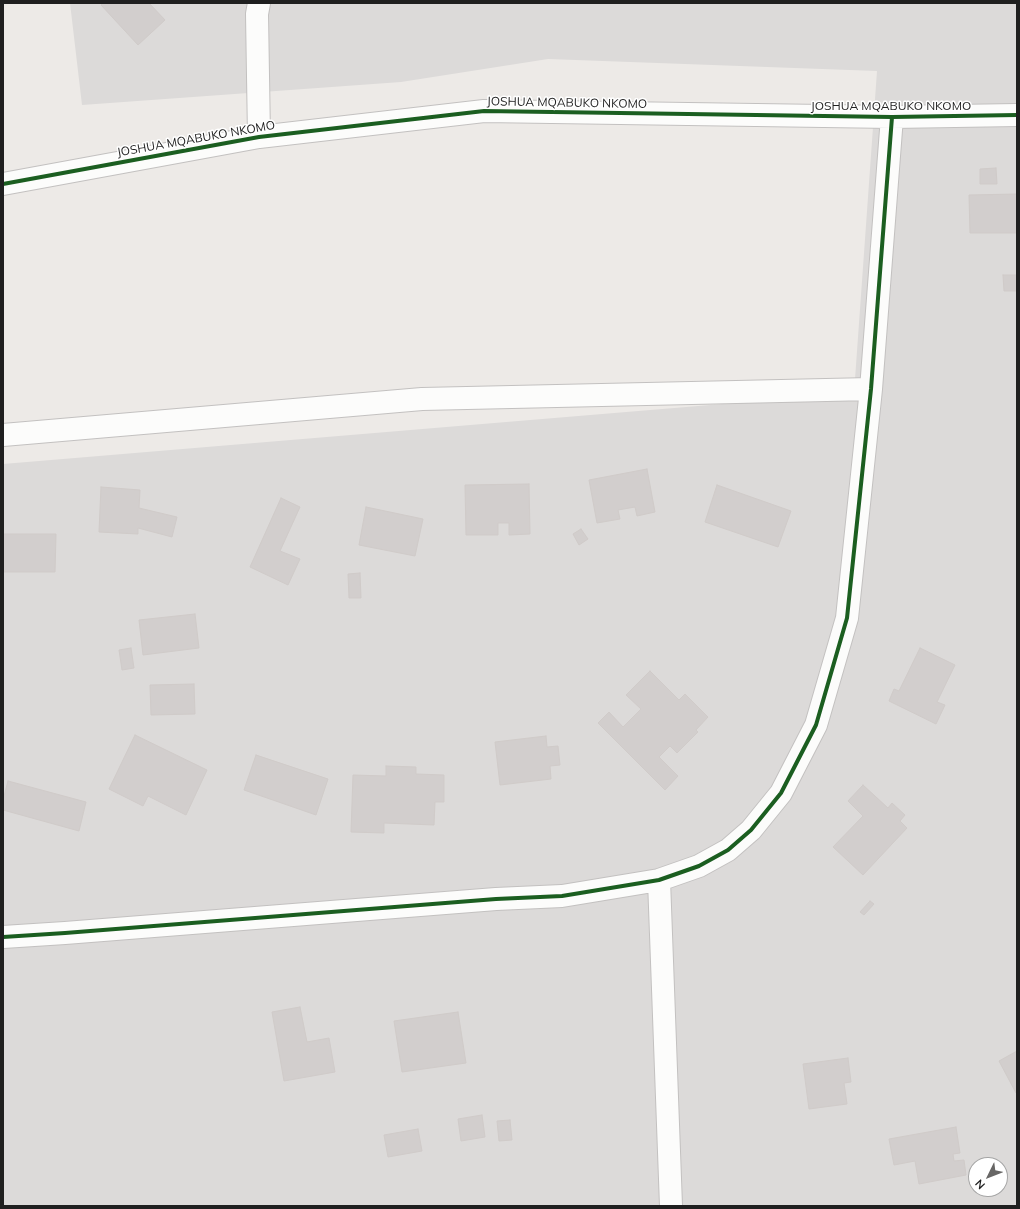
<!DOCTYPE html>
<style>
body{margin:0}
#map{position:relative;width:1020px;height:1209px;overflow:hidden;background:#edeae7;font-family:Mulish,sans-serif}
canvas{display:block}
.frame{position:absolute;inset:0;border:4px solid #1f1f1f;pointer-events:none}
.north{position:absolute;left:968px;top:1157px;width:40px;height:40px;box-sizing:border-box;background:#fff;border:1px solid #a5a5a5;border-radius:50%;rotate:227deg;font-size:11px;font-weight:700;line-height:16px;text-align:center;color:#1f1f1f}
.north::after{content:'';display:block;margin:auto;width:14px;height:18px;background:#676665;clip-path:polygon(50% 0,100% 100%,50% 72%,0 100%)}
</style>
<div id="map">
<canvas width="1020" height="1209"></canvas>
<div class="frame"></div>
<div class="north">N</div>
</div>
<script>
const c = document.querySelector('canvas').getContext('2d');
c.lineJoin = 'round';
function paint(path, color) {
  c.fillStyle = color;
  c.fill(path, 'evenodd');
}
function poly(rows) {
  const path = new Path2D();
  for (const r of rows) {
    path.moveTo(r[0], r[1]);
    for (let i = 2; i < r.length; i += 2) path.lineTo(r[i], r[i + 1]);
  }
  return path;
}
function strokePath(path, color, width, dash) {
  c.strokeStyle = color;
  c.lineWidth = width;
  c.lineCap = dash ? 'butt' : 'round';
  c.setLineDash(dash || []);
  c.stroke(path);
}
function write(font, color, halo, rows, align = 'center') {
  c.font = font + ' Mulish,sans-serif';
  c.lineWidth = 3;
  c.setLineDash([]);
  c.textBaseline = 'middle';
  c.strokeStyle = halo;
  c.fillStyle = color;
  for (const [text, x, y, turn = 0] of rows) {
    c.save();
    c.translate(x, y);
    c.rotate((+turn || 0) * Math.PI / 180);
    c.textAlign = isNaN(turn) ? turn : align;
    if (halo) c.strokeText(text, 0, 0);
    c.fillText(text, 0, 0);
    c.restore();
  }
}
paint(poly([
 [70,3,1017,3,1017,1206,3,1206,3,464,854,393,877,71,548,59,401,82,82,105],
 [976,1165,1000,1165,1000,1189,976,1189]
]), '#dcdad9');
const building = poly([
 [103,3,149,3,165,20,138,45,101,5,103,3],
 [996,168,997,184,980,184,980,169,996,168],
 [1017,194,1017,233,970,233,969,195,1017,194],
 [1003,275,1017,275,1017,291,1004,291,1003,275],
 [647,469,655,512,637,516,635,507,618,510,620,519,597,523,589,480,647,469],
 [529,484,530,534,509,535,509,523,498,523,498,535,466,535,465,485,529,484],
 [717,485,791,511,778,547,705,522,717,485],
 [101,487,140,490,139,508,177,517,172,537,138,528,138,534,99,532,101,487],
 [281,498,300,507,280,551,300,559,288,585,250,567,281,498],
 [366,507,423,519,415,556,359,545,366,507],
 [581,529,588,539,579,545,573,534,581,529],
 [3,534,56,534,55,572,3,572,3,534],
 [360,573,361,598,349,598,348,574,360,573],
 [195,614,199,648,143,655,139,620,195,614],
 [131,648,134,668,122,670,119,650,131,648],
 [920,648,955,665,937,702,945,705,936,724,889,701,894,689,899,691,920,648],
 [650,671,679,700,685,694,708,717,696,730,698,732,677,753,670,746,659,757,678,776,665,790,598,723,609,712,623,727,641,709,626,695,650,671],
 [194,684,195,714,151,715,150,685,194,684],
 [135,735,207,770,186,815,148,796,143,806,109,789,135,735],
 [546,736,547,747,558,746,560,765,550,766,551,779,500,785,495,742,546,736],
 [256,755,328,779,316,815,244,790,256,755],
 [386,766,416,767,416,774,444,775,444,802,435,802,434,825,384,823,384,833,351,832,353,775,386,776,386,766],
 [8,781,86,802,79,831,3,810,3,800,8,781],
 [863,785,888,808,892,803,905,815,900,821,907,828,863,875,833,847,863,816,848,801,863,785],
 [870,901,874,904,864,915,860,912,870,901],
 [300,1007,307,1042,329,1038,335,1072,284,1081,272,1012,300,1007],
 [458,1012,466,1063,402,1072,394,1021,458,1012],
 [1017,1051,1017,1093,1016,1093,999,1061,1017,1051],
 [848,1058,851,1082,844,1083,847,1104,809,1109,803,1064,848,1058],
 [482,1115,485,1137,461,1141,458,1119,482,1115],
 [510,1120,512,1140,499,1141,497,1121,510,1120],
 [956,1127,960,1153,953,1154,954,1161,964,1160,966,1175,919,1184,915,1161,894,1165,889,1139,956,1127],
 [418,1129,422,1151,388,1157,384,1135,418,1129]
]);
paint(building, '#d2cecd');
strokePath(building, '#d0cbc9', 1);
const minor = poly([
 [259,3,257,14,259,137],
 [3,184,259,137,484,111,892,117,1017,115],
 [3,435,422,399,871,389],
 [659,880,671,1206],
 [3,937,65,933,496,899,562,896,659,880,699,866,728,850,751,830,781,793,816,725,847,618,871,389,892,117]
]);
strokePath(minor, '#c3c1c0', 24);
strokePath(minor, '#fcfcfb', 22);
strokePath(poly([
 [3,184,259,137,484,111,892,117,1017,115],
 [3,937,65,933,496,899,562,896,659,880,699,866,728,850,751,830,781,793,816,725,847,618,871,389,892,117]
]), '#1b5e20', 4);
write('12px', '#1f1f1f', '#fff', [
 ["JOSHUA MQABUKO NKOMO",567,103,1],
 ["JOSHUA MQABUKO NKOMO",891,106],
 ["JOSHUA MQABUKO NKOMO",196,139,-10]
]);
</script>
